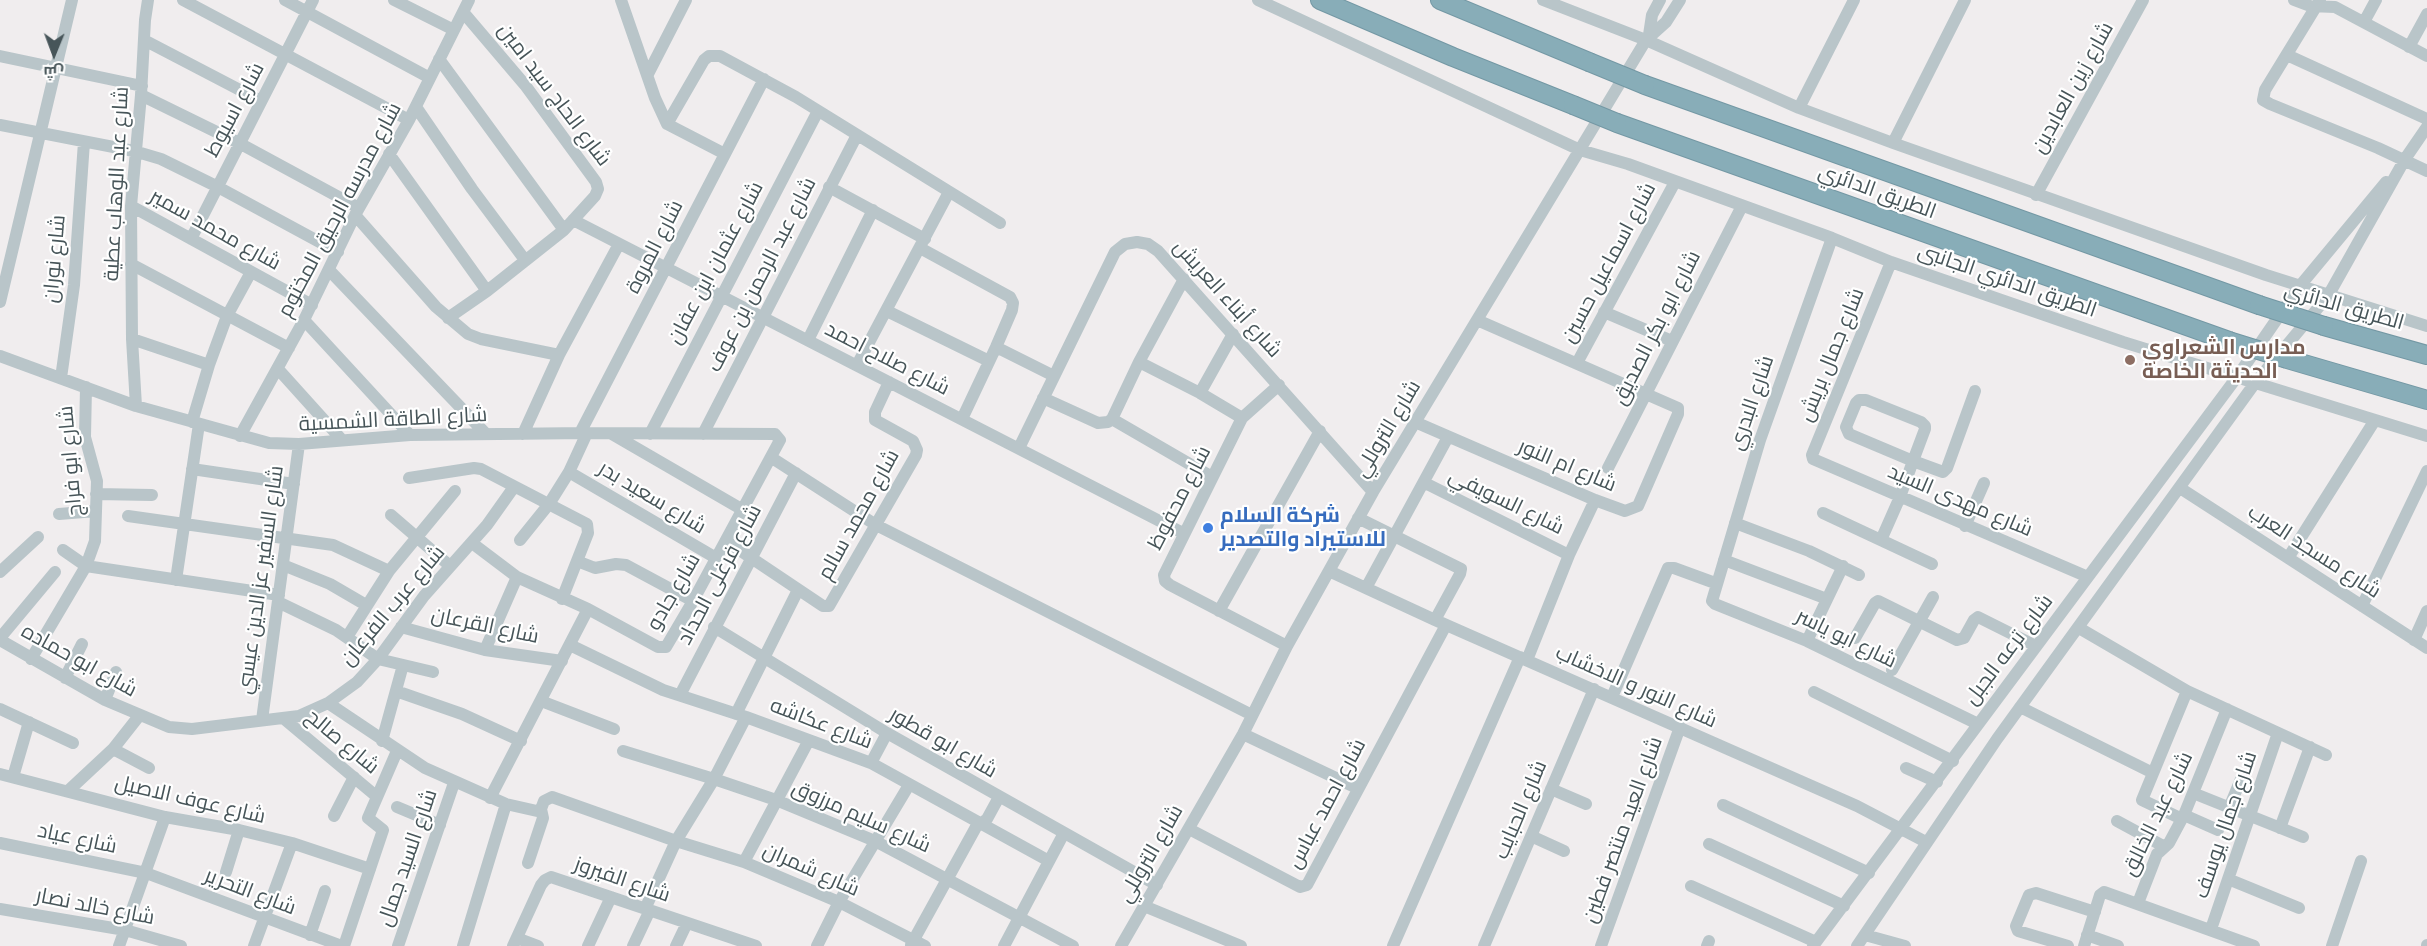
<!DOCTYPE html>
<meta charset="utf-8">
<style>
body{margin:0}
#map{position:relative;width:2427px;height:946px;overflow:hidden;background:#f0edee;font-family:"Fira Sans Condensed",Cairo,sans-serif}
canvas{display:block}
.north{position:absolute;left:24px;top:24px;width:60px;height:60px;-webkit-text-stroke:4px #fff;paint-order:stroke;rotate:181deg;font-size:16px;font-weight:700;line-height:24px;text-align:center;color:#475559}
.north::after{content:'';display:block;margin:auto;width:21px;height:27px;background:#475559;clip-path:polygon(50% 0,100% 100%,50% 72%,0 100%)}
</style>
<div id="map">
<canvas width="2427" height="946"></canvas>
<div class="north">ش</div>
</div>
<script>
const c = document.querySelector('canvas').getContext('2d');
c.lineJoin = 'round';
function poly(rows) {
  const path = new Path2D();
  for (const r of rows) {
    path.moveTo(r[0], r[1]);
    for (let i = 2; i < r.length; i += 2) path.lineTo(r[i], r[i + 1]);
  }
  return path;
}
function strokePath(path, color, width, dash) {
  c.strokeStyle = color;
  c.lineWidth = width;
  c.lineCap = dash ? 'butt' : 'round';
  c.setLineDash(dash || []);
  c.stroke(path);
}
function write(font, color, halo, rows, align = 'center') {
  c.font = font + ' "Fira Sans Condensed",Cairo,sans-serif';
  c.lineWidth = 4.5;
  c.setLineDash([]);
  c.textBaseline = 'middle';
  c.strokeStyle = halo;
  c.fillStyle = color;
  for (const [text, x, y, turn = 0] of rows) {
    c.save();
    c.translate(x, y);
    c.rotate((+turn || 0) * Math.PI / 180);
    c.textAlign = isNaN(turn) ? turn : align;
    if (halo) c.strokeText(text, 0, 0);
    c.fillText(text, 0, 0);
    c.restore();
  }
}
const highway = poly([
 [1320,0,1453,57,1573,105],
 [1440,0,1589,62],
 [1645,85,2259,305],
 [1617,123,2229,341],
 [2324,326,2427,355],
 [2287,359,2427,400]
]);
strokePath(highway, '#7498a4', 20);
strokePath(poly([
 [183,0,409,120],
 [285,0,430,78],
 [394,0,454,30],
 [621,0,655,98,667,124,725,154],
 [1258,0,1580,150,1628,164,1832,238,1891,262,2123,342,2427,436],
 [1543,0,1646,40,1799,108,1893,143,2266,275,2427,326],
 [2294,0,2310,6,2335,7,2427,56],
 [2320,0,2265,90,2263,100,2270,104,2378,148,2427,171],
 [2364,22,2376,0],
 [1649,35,1652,15,1660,0],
 [144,40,261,101],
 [2409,47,2427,14],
 [2287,55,2427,119],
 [0,56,142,86],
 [439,59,564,230],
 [648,74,686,0],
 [141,95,239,143,359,208],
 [416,107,472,189,525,260],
 [1799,108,1854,0],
 [667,124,704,60,709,56,720,56,796,97,1000,223],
 [0,125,134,151,161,159,216,186,338,252],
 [1893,143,1965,0],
 [389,154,487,291],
 [829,187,925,239],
 [2036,195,2143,0],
 [131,206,312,305],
 [355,215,436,307,468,334,481,339,559,355],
 [573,220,1183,533],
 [1832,238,1760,440,1712,601,1715,604,1807,641,1978,724],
 [191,239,313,0],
 [920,248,1010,297,1013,303,1012,310,996,347,962,419],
 [1891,262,1812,455,1813,459,2088,577],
 [131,264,289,348],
 [330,271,486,434],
 [0,302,72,0],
 [887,311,989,361],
 [1604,312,1672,341],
 [448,318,487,291,564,230,595,196,598,189,596,182,525,85,463,12],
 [304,320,410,435],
 [132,339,209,365],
 [808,340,873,210],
 [996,347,1054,376],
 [0,356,136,406,269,443,299,444,410,435,587,433,775,434,780,440,693,601,666,647,658,647,588,609,517,577,472,543],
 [1139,362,1184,279],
 [1577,363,1675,182],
 [857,365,949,192],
 [278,369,342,440],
 [61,378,74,285,84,142],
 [1279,385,1242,418,1164,575,1165,581,1170,585,1287,646],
 [1200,393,1233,334],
 [1043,398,1098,423,1108,422,1112,419,1139,362,1200,393,1242,418],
 [136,406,132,339,131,206,141,95,145,20,148,0],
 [1112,419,1212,477],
 [192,422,209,365,227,316,251,272],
 [1415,422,1595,500,1625,511,1638,506,1678,414,1678,408,1477,320],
 [580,433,764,79],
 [523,434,559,355,619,244],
 [612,434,743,510],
 [650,434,818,111],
 [703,434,857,135],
 [240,436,304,320,355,215,409,120,469,0],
 [1019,448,1115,252,1125,244,1137,242,1148,244,1158,251,1373,492],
 [772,458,876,525,1252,715],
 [1608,468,1742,206],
 [192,469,294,484],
 [569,472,716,558],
 [409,478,474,468,481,469,587,524,588,533,562,599],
 [1425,483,1569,555],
 [2180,488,2427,648],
 [96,494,152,495],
 [1823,513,1932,564],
 [59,514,96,511],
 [391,515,450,566],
 [128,516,333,545,389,571],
 [1358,518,1461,569,1460,574,1435,620],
 [1735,523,1809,551,1859,575],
 [1965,526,1984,483],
 [520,540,549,504,569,472,587,433],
 [1881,540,1900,497,1913,461,1925,429,1925,426,1921,422,1866,400,1859,400,1856,403,1846,427,1849,434,1913,461,1943,472,1947,468,1975,391],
 [726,541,823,606,829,606,916,455,917,450,913,441,875,420,875,412,889,382],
 [63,550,86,566,279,595],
 [2288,558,2375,420],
 [1724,560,1827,599],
 [577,561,595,568,616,564,626,565,693,601],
 [283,565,330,584,366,605],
 [1329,571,1435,620,1857,806,1926,842],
 [0,572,38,537],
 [176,580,199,424],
 [1366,588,1448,437],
 [278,602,336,630,378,659,433,672],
 [2362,606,2427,471],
 [1219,611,1320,431],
 [401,627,485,650,562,661],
 [714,627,887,733,1157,885],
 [2079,628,2187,691,2326,755],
 [347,637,389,571,455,491],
 [0,638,55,572],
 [1855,638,1875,603,1878,601,1957,640,1964,638,1974,620,1978,617,2036,646],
 [0,640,105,700,169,727,192,729,299,716,328,703,357,682,378,659,424,596,487,525,514,487],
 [2414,640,2427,611],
 [1807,641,1843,566],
 [570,645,663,690,746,717,871,763,1049,861],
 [485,650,517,577],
 [31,659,86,566,95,541,97,481,85,437,86,387],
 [1527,660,1569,555,1595,500],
 [1892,670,1933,597],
 [65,678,82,644],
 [396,691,462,714,521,741],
 [1814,692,1953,761],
 [680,695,796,473],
 [1612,697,1668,568,1674,568,1715,583],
 [105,700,116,672],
 [541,701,614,729],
 [328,703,425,768,506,804,537,811,541,809,544,801,552,797,676,841,744,862,839,902,925,946],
 [2020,707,2153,773],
 [0,709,73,743],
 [736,714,798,590],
 [283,718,376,796],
 [262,720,299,444],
 [1243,734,1357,788],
 [382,741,403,665],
 [113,749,149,768],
 [623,751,714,779,776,800,875,841,1073,946],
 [871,763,887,733],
 [1906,768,1937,782],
 [0,774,165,817,239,830,292,843,370,869],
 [13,777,29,722],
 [1551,789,1586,804],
 [68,791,113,749,139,716],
 [2193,793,2303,837],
 [490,798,588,609],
 [1723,805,1869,873],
 [397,807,440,825],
 [2229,808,2241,779],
 [2184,815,2218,830],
 [334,816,354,777],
 [2182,819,2142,800,2187,691],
 [2117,821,2165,847],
 [2280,828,2310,747],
 [1189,829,1300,887,1307,885,1446,625],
 [1531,836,1564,851],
 [0,843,146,873,342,946],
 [1709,844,1844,906],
 [744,862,809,740],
 [528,863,543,818,541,809],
 [226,872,239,830],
 [2228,879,2299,908],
 [1691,886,1816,942],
 [2138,903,2157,854,2169,843,2184,815,2227,709],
 [1144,906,1241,946],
 [0,909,125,930,181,946],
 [645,909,676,841,714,779,746,717],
 [2211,929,2278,733],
 [310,935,325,891],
 [1865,935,1905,946],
 [2087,935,2118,946],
 [517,938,538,946],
 [911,945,976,827,987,819,999,797],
 [119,946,165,817],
 [254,946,292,843],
 [344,946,383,830,368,818,397,751],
 [398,946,454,783],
 [463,946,506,804],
 [513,946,541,885,545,880,551,877,756,946],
 [588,946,611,897],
 [633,946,650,910],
 [676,946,687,923],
 [817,946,839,902,909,785],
 [1004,946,1064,833],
 [1121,946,1243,734,1287,646,1373,492,1646,40,1666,22,1680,0],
 [1393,946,1520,657],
 [1484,946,1594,689],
 [1601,946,1680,727],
 [1707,946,1709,941],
 [1813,946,2237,377,2299,287,2386,182],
 [1857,946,1997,739,2255,383,2328,296,2405,159,2427,127],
 [2068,946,2018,931,2016,926,2029,895,2036,893,2095,912],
 [2084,946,2100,895,2104,892,2254,946],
 [2332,946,2361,861],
 [2427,946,2427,945]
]), '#b9c5c9', 12);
strokePath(highway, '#88adb8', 18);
const highwayBridge = poly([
 [1589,62,1645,85],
 [1573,105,1617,123],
 [2259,305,2324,326],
 [2229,341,2287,359]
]);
strokePath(highwayBridge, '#7498a4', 20, []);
strokePath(highwayBridge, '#88adb8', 18);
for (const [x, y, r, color] of [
 [2130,360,6,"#8d6e63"],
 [1208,528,6,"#3f7fe0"]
]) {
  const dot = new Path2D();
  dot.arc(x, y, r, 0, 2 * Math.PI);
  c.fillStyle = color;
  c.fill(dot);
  strokePath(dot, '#fff', 2);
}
write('21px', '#475559', '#fff', [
 ["شارع زين العابدين",2073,88,-61],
 ["شارع الحاج سيد امين",554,95,53],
 ["شارع اسيوط",235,110,-62],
 ["شارع عبد الوهاب عطية",117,184,-87],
 ["الطريق الدائري",1877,192,20],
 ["شارع مدرسه الرحيق المختوم",340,210,-62],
 ["شارع محمد سمير",215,230,29],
 ["شارع المروة",655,247,-63],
 ["شارع نوران",55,259,-85],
 ["شارع عثمان ابن عفان",716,263,-62],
 ["شارع اسماعيل حسين",1609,263,-62],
 ["شارع عبد الرحمن بن عوف",762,275,-63],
 ["الطريق الدائري الجانبى",2007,281,19],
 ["شارع أبناء العريش",1227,299,48],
 ["الطريق الدائري",2344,307,16],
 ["شارع ابو بكر الصديق",1657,328,-63],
 ["شارع جمال بريش",1832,355,-68],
 ["شارع صلاح احمد",887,359,27],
 ["شارع البدري",1752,403,-71],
 ["شارع الطاقة الشمسية",393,420,-3],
 ["شارع التروللي",1388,429,-59],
 ["شارع ابو فراج",71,461,-95],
 ["شارع ام النور",1567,466,23],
 ["شارع سعيد بدر",652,498,31],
 ["شارع محفوظ",1180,498,-63],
 ["شارع مهدى السيد",1960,501,23],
 ["شارع السويفي",1506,502,26],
 ["شارع محمد سالم",859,515,-61],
 ["شارع مسجد العرب",2314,552,33],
 ["شارع فرغلى الحداد",720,575,-62],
 ["شارع السفير عز الدين عيسي",261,580,-82],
 ["شارع جادو",674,592,-60],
 ["شارع عرب الفرعان",393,606,-50],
 ["شارع القرعان",485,626,12],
 ["شارع ابو ياسر",1846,639,26],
 ["شارع ترعه الجبل",2009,650,-53],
 ["شارع ابو حماده",79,661,29],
 ["شارع النور و الاخشاب",1636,687,24],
 ["شارع عكاشه",821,724,21],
 ["شارع صالح",342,742,40],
 ["شارع ابو قطور",943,743,30],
 ["شارع عوف الاصيل",190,800,13],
 ["شارع احمد عباس",1327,804,-62],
 ["شارع الحبايب",1521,810,-67],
 ["شارع عبد الخالق",2158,814,-64],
 ["شارع سليم مرزوق",861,817,24],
 ["شارع جمال يوسف",2226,825,-71],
 ["شارع العيد منتصر فطين",1623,830,-70],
 ["شارع عياد",77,839,12],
 ["شارع التروللي",1151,854,-60],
 ["شارع السيد جمال",408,858,-71],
 ["شارع شمران",811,870,24],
 ["شارع الفيروز",622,880,19],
 ["شارع التحرير",250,892,21],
 ["شارع خالد نصار",95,907,11]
]);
write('bold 21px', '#785e54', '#fff', [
 ["مدارس الشعراوي",2142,348],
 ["الحديثة الخاصة",2142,372]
], 'left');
write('bold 21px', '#366cbe', '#fff', [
 ["شركة السلام",1220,516],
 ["للاستيراد والتصدير",1220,540]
], 'left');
</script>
